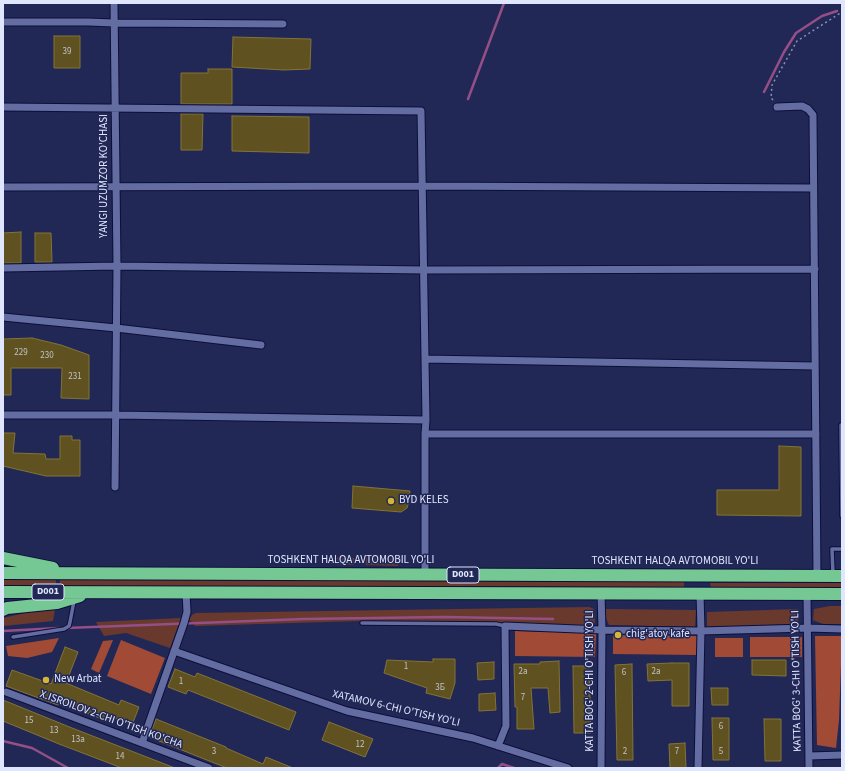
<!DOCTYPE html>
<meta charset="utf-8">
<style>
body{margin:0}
#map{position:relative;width:845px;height:771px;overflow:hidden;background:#222856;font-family:"Source Sans 3",sans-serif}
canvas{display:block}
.frame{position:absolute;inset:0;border:4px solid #e0e6fe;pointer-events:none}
</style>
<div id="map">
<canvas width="845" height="771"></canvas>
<div class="frame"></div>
</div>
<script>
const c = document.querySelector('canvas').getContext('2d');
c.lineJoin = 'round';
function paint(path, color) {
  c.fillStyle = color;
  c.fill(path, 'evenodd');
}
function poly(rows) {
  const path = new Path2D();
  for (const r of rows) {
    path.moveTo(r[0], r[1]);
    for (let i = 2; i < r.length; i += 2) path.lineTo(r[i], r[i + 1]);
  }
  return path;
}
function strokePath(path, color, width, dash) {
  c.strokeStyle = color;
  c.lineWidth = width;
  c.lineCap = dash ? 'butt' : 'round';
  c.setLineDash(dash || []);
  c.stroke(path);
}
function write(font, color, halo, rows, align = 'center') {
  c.font = font + ' "Source Sans 3",sans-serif';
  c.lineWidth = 3;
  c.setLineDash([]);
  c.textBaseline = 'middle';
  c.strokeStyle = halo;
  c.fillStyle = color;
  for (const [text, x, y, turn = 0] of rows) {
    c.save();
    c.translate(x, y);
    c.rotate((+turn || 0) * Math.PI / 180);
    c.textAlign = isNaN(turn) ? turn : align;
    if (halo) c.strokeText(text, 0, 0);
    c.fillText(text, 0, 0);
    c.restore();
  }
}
paint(poly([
 [331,557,354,558,354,565,331,564],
 [366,558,399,559,398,566,366,565],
 [3,580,56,580,56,585,3,585],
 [60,580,684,582,684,587,60,586],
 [710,583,842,583,842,588,711,588],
 [830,606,842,606,842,624,823,624,813,620,814,609],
 [589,607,594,609,595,623,589,626,359,621,195,626,189,619,192,615,196,613],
 [55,609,53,621,3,626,3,618,34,611],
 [606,609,696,610,695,627,609,625,606,618],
 [798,609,798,624,707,627,707,612],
 [181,618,170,648,126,633,104,636,96,622]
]), '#6a392e');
paint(poly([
 [515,631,596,633,595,657,515,656],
 [613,635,697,636,697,655,613,654],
 [815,636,842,636,839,720,836,748,817,745],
 [750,637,802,637,802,657,750,657],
 [59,638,52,652,27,658,8,656,6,646],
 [715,638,743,638,743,657,715,657],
 [113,640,99,673,91,669,103,641],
 [121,640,165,658,151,694,107,676]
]), '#a14b37');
strokePath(poly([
 [764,92,784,52,796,33,822,16,837,11],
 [468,99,504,3],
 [66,628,304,619,445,617,553,619],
 [3,631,59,628],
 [3,741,32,748,68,768],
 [498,768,502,764,514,768]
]), '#944f87', 2.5);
const building = poly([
 [54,36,80,36,80,68,54,68,54,36],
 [233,37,311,39,310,69,284,70,232,67,233,37],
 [208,69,232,69,232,104,181,104,181,73,208,73,208,69],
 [181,114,203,114,202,150,181,150,181,114],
 [232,116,309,117,309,153,232,151,232,116],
 [21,232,21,263,3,263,3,233,21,232],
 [35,233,51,233,52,262,35,262,35,233],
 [32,338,61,345,89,355,89,399,61,398,62,368,11,368,11,395,3,395,3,339,32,338],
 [3,433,15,433,13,453,45,454,46,459,60,459,60,436,72,436,72,440,80,440,80,476,46,476,3,466,3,433],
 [779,446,801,447,801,516,717,515,717,490,779,490,779,446],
 [353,486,410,491,408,505,407,508,401,512,352,508,353,486],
 [65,647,78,652,66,683,119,705,121,700,139,707,132,725,109,716,107,721,59,702,58,705,6,686,12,670,51,684,65,647],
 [433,659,455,659,455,683,450,699,426,693,427,688,384,673,387,660,433,662,433,659],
 [752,660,786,660,786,676,752,675,752,660],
 [559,661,560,712,550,713,548,688,531,688,534,729,517,729,517,707,515,707,514,664,540,664,540,662,559,661],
 [494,662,494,679,478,680,477,663,494,662],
 [672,663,689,663,689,706,672,706,672,680,648,681,647,664,672,663],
 [632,664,633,760,617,760,615,665,632,664],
 [573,666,589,666,591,733,574,733,573,666],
 [175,669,195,677,197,673,296,712,289,730,188,690,186,694,168,687,175,669],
 [711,688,728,688,728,705,712,705,711,688],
 [495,693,496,710,479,711,479,694,495,693],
 [3,700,72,728,175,768,122,768,59,744,3,721,3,700],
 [712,718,729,718,729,760,713,760,712,718],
 [156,719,226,747,226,748,263,764,266,757,293,768,227,768,149,737,156,719],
 [764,719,781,719,781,761,765,761,764,719],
 [329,722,373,739,365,757,322,740,329,722],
 [685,743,686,768,670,768,669,744,685,743]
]);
paint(building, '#5f5220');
strokePath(building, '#837337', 1);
const lane = poly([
 [841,425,842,516],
 [833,574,832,549,842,549],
 [362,623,496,624,505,626],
 [13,637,64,629,69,626,70,622,74,601]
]);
const street = poly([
 [114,3,117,266,115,487],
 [3,22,88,22,114,23,283,24],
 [3,107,421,111,426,420,425,434,425,575],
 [777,107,802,106,808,109,813,115,817,576],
 [3,187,423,186,813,188],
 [3,268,117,266,425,270,815,269],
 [3,317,116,328,261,345],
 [425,359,815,366],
 [3,415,116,415,426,420],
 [425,434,816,434],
 [601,593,602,630,601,768],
 [807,594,809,768],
 [174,651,347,711,473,738,568,768],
 [6,692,209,768],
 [142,743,184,623,187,612,186,592],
 [498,746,506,726,505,626,602,630,701,631,700,593],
 [809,756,842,755],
 [698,768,701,631,807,628,842,629]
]);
const highway = poly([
 [3,558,53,568],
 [3,573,842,576],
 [3,592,842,594],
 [3,610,7,608,57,603,80,596]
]);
strokePath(lane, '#0d0e3a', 5.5);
strokePath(street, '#0d0e3a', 9);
strokePath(highway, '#0d0e3a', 14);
strokePath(poly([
 [773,100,771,98,772,85,797,41,842,12]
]), '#8a90b2', 1.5, [2, 3]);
strokePath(lane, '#636da1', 3.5);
strokePath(street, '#636da1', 7);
strokePath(highway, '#75c893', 12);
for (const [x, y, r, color] of [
 [391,501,4,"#d5b535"],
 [618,635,4,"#d5b535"],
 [46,680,4,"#d5b535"]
]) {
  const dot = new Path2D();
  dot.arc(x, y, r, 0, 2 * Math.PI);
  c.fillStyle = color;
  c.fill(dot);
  strokePath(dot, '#222856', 1.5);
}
write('9px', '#c0c1c6', null, [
 ["39",67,52],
 ["229",21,353],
 ["230",47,356],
 ["231",75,377],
 ["1",406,667],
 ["2а",523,672],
 ["2а",656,672],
 ["6",624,673],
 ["1",181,682],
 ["3Б",440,688],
 ["7",523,698],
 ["15",29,721],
 ["6",721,727],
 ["13",54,731],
 ["13a",78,740],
 ["12",360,745],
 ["3",214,752],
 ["2",625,752],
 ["7",677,752],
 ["5",721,752],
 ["14",120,757]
]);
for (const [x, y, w] of [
 [463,575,32],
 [48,592,32]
]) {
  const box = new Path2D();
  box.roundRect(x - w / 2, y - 8, w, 16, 3);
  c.fillStyle = '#222856';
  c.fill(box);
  strokePath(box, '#e0e6fe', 1);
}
write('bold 10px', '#e0e6fe', null, [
 ["D001",463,575],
 ["D001",48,592]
]);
write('11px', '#e0e6fe', '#222856', [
 ["YANGI UZUMZOR KO'CHASI",105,176,-90],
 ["TOSHKENT HALQA AVTOMOBIL YO'LI",351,561],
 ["TOSHKENT HALQA AVTOMOBIL YO'LI",675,562],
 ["KATTA BOG' 2-CHI O'TISH YO'LI",591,681,-90],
 ["KATTA BOG' 3-CHI O'TISH YO'LI",797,681,-91],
 ["XATAMOV 6-CHI O'TISH YO'LI",396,709,13],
 ["X.ISROILOV 2-CHI O'TISH KO'CHA",111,720,20]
]);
write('11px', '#e0e6fe', '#222856', [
 ["BYD KELES",399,501],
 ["chig'atoy kafe",626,635],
 ["New Arbat",54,680]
], 'left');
</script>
